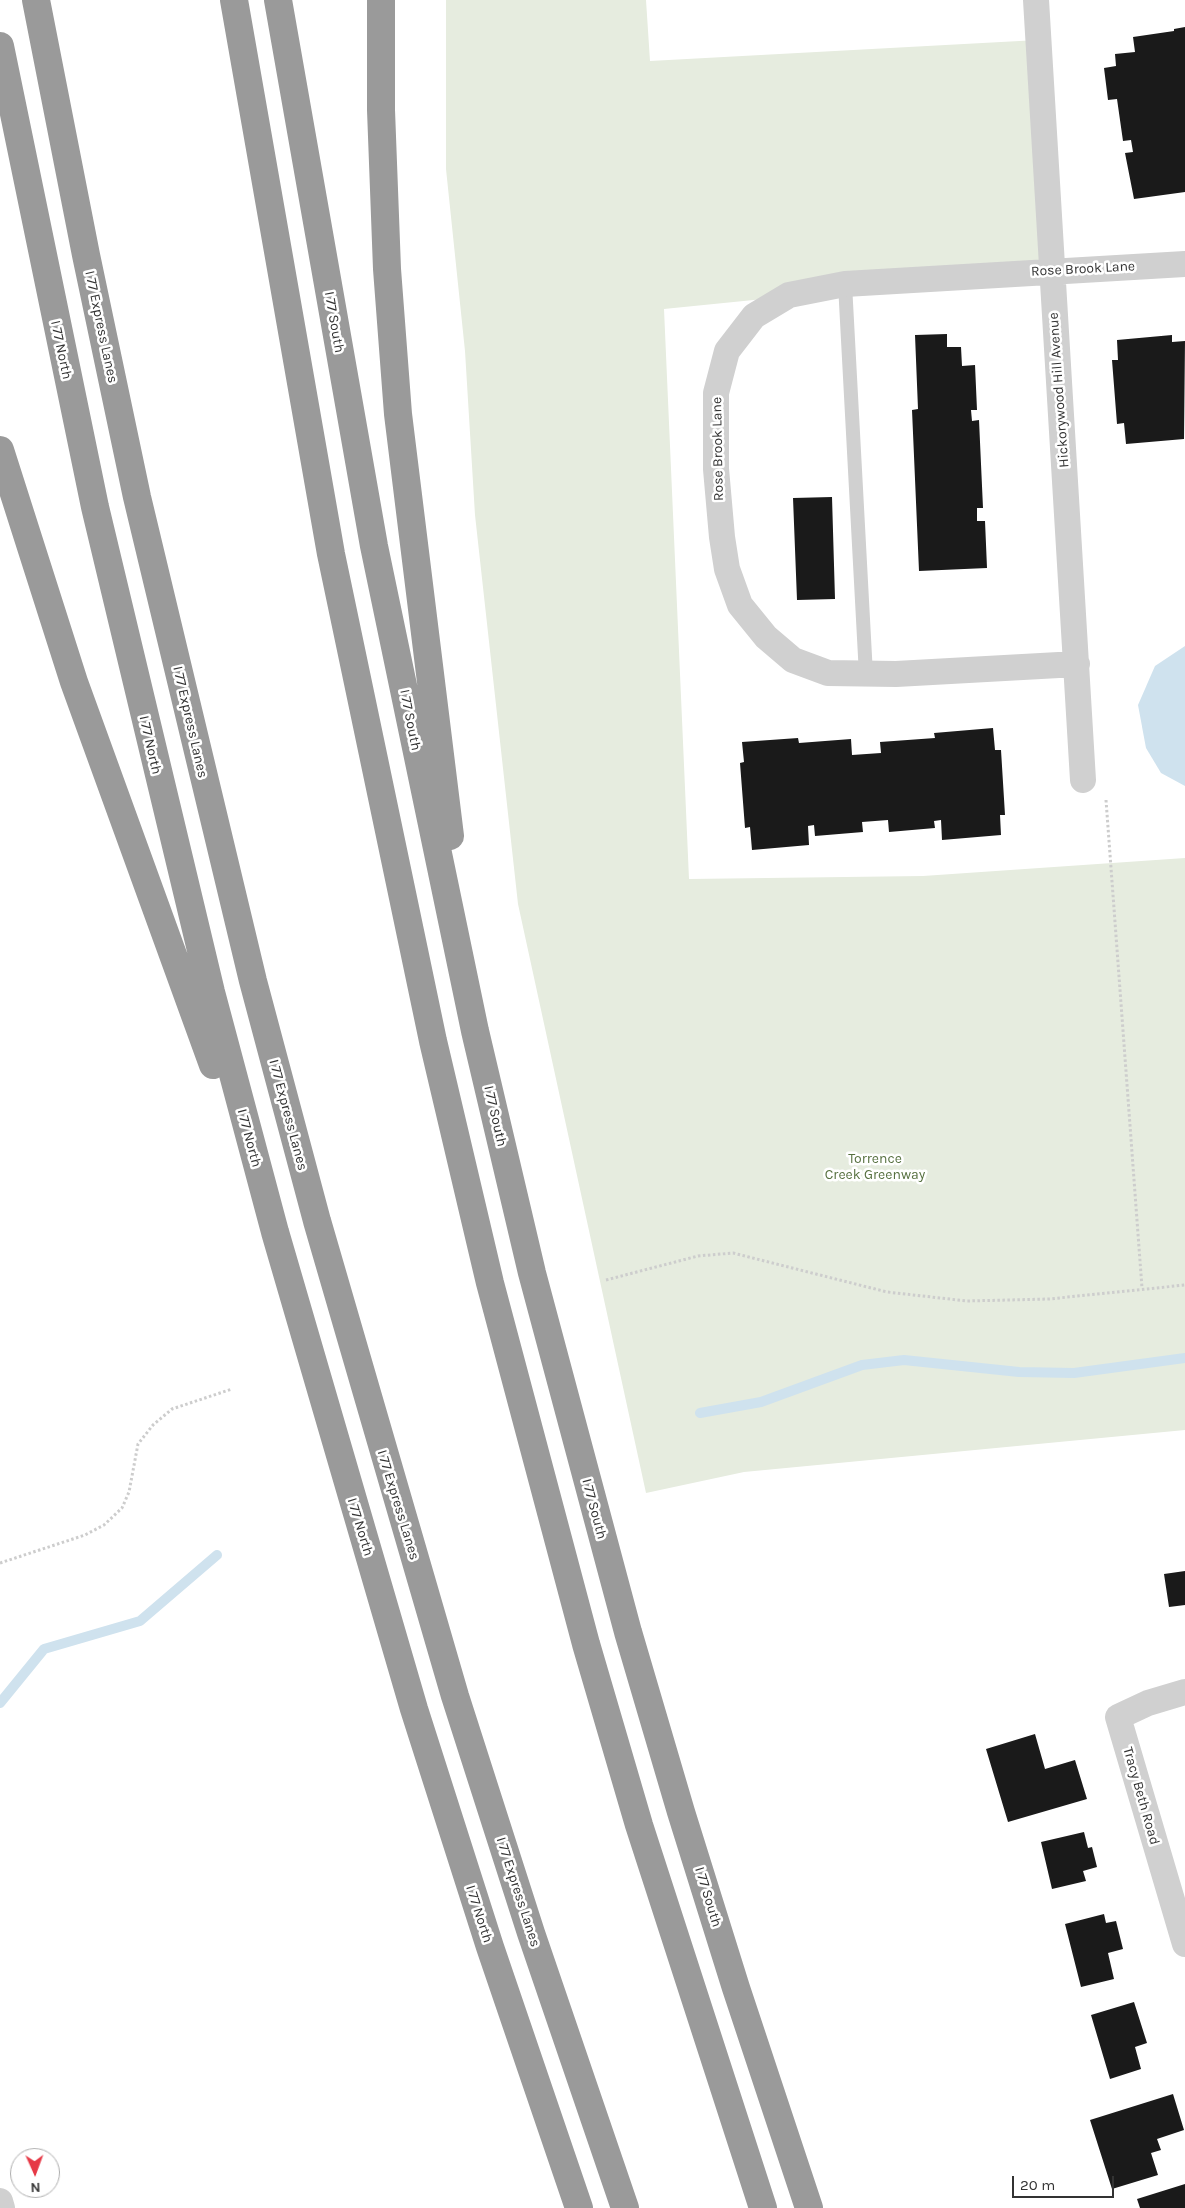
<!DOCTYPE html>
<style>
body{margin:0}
#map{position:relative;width:1185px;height:2208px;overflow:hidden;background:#fff;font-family:Karla,sans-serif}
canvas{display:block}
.north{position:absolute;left:10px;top:2148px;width:50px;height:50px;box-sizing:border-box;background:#fff;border:1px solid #adadad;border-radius:50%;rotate:178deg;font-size:14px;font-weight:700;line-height:20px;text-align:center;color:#333}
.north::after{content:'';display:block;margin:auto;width:18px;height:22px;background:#e63946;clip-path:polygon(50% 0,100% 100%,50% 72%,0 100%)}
.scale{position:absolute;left:1012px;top:2176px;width:102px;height:22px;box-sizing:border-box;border:2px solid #333;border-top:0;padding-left:6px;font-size:15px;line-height:18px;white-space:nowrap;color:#333;-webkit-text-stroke:4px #fff;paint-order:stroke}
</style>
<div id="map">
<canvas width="1185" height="2208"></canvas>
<div class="north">N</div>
<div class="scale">20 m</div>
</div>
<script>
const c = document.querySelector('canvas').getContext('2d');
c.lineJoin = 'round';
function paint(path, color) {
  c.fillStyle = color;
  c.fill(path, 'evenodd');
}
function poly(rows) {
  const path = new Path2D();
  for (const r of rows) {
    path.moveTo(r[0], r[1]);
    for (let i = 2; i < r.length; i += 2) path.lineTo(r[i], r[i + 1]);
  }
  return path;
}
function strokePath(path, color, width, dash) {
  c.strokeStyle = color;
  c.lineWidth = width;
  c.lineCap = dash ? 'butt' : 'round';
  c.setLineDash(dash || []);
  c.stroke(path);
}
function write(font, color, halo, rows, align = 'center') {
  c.font = font + ' Karla,sans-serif';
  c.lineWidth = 5;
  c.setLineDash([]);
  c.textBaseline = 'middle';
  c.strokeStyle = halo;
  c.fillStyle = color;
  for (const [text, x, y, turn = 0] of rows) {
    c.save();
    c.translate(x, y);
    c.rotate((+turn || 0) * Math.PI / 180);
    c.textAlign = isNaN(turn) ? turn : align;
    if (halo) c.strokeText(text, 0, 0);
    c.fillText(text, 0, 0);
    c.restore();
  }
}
paint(poly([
 [446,0,646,0,650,61,1038,40,1052,270,664,309,689,879,923,876,1185,858,1185,1430,744,1472,646,1493,518,904,475,515,465,351,446,169]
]), '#e6ecdf');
paint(poly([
 [1185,646,1185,786,1161,773,1146,748,1138,705,1155,666]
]), '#cfe2ee');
strokePath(poly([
 [700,1413,761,1402,862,1365,904,1360,1019,1372,1074,1373,1185,1358],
 [0,1703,44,1649,140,1621,217,1555]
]), '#cfe2ee', 10);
paint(poly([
 [1185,27,1185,192,1134,199,1125,153,1133,152,1131,140,1123,141,1117,99,1108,100,1104,68,1116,66,1115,54,1135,52,1133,37,1174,31,1174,29],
 [947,334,947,347,961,347,962,366,975,365,977,410,971,410,972,421,979,420,983,508,977,508,977,521,985,521,987,568,919,571,912,410,918,409,915,335],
 [1172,335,1172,342,1185,341,1184,439,1126,444,1124,423,1117,424,1112,360,1118,360,1117,340],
 [832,497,835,599,797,600,793,498],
 [993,728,995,750,1001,750,1005,815,1000,815,1001,835,942,840,941,820,934,821,935,828,889,832,888,820,862,822,863,832,815,836,814,825,808,826,809,845,752,850,750,827,745,828,740,763,744,762,742,742,798,738,799,743,851,739,852,755,881,753,880,742,935,738,934,733],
 [1185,1571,1185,1605,1169,1607,1164,1574],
 [1035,1734,1045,1769,1075,1760,1087,1799,1008,1822,986,1749],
 [1084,1832,1088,1848,1092,1847,1097,1867,1083,1871,1086,1881,1052,1889,1041,1842],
 [1104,1914,1106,1923,1116,1921,1123,1949,1108,1953,1114,1979,1081,1987,1065,1924],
 [1134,2002,1147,2043,1135,2047,1141,2069,1110,2079,1091,2015],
 [1173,2094,1184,2130,1157,2139,1161,2150,1151,2153,1158,2175,1112,2189,1090,2120],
 [1185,2184,1185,2208,1140,2208,1137,2199]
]), '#1a1a1a');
strokePath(poly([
 [1106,800,1142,1288],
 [606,1280,698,1256,733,1253,887,1292,967,1301,1049,1299,1185,1285],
 [0,1563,85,1535,104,1525,122,1508,129,1492,138,1444,153,1425,172,1409,232,1389]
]), '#cdcdcd', 3, [2.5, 2.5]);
strokePath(poly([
 [845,284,866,675]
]), '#d0d0d0', 14);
strokePath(poly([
 [1036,0,1083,780],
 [1077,664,896,674,828,673,793,660,766,637,740,605,727,569,722,537,716,469,716,393,727,351,754,316,789,295,845,284,1185,264],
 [1185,1692,1148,1703,1118,1717,1185,1944],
 [0,2201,2,2208]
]), '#d0d0d0', 26);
strokePath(poly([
 [36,0,86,255,137,497,253,981,317,1221,455,1696,531,1933,625,2208],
 [234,0,331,554,433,1041,490,1283,586,1644,639,1825,763,2208],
 [278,0,374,546,475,1031,532,1273,628,1632,681,1812,736,1988,809,2208],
 [381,0,381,110,387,269,398,414,450,836],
 [0,46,95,507,211,992,275,1232,414,1709,490,1947,579,2208],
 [0,450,74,682,213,1065]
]), '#9a9a9a', 28);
write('14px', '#333', '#fff', [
 ["Rose Brook Lane",1083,269,-3],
 ["I 77 South",334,322,80],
 ["I 77 Express Lanes",101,327,78],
 ["I 77 North",61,350,78],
 ["Hickorywood Hill Avenue",1059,390,-94],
 ["Rose Brook Lane",718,449,-91],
 ["I 77 South",410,720,79],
 ["I 77 Express Lanes",190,722,77],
 ["I 77 North",150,745,77],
 ["I 77 Express Lanes",288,1115,75],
 ["I 77 South",495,1116,77],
 ["I 77 North",249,1138,75],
 ["I 77 Express Lanes",398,1505,73],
 ["I 77 South",594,1509,75],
 ["I 77 North",360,1527,73],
 ["Tracy Beth Road",1141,1796,74],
 ["I 77 Express Lanes",518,1892,72],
 ["I 77 South",708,1897,73],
 ["I 77 North",479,1914,72]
]);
write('14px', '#56703f', '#fff', [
 ["Torrence",875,1159],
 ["Creek Greenway",875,1175]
]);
</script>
